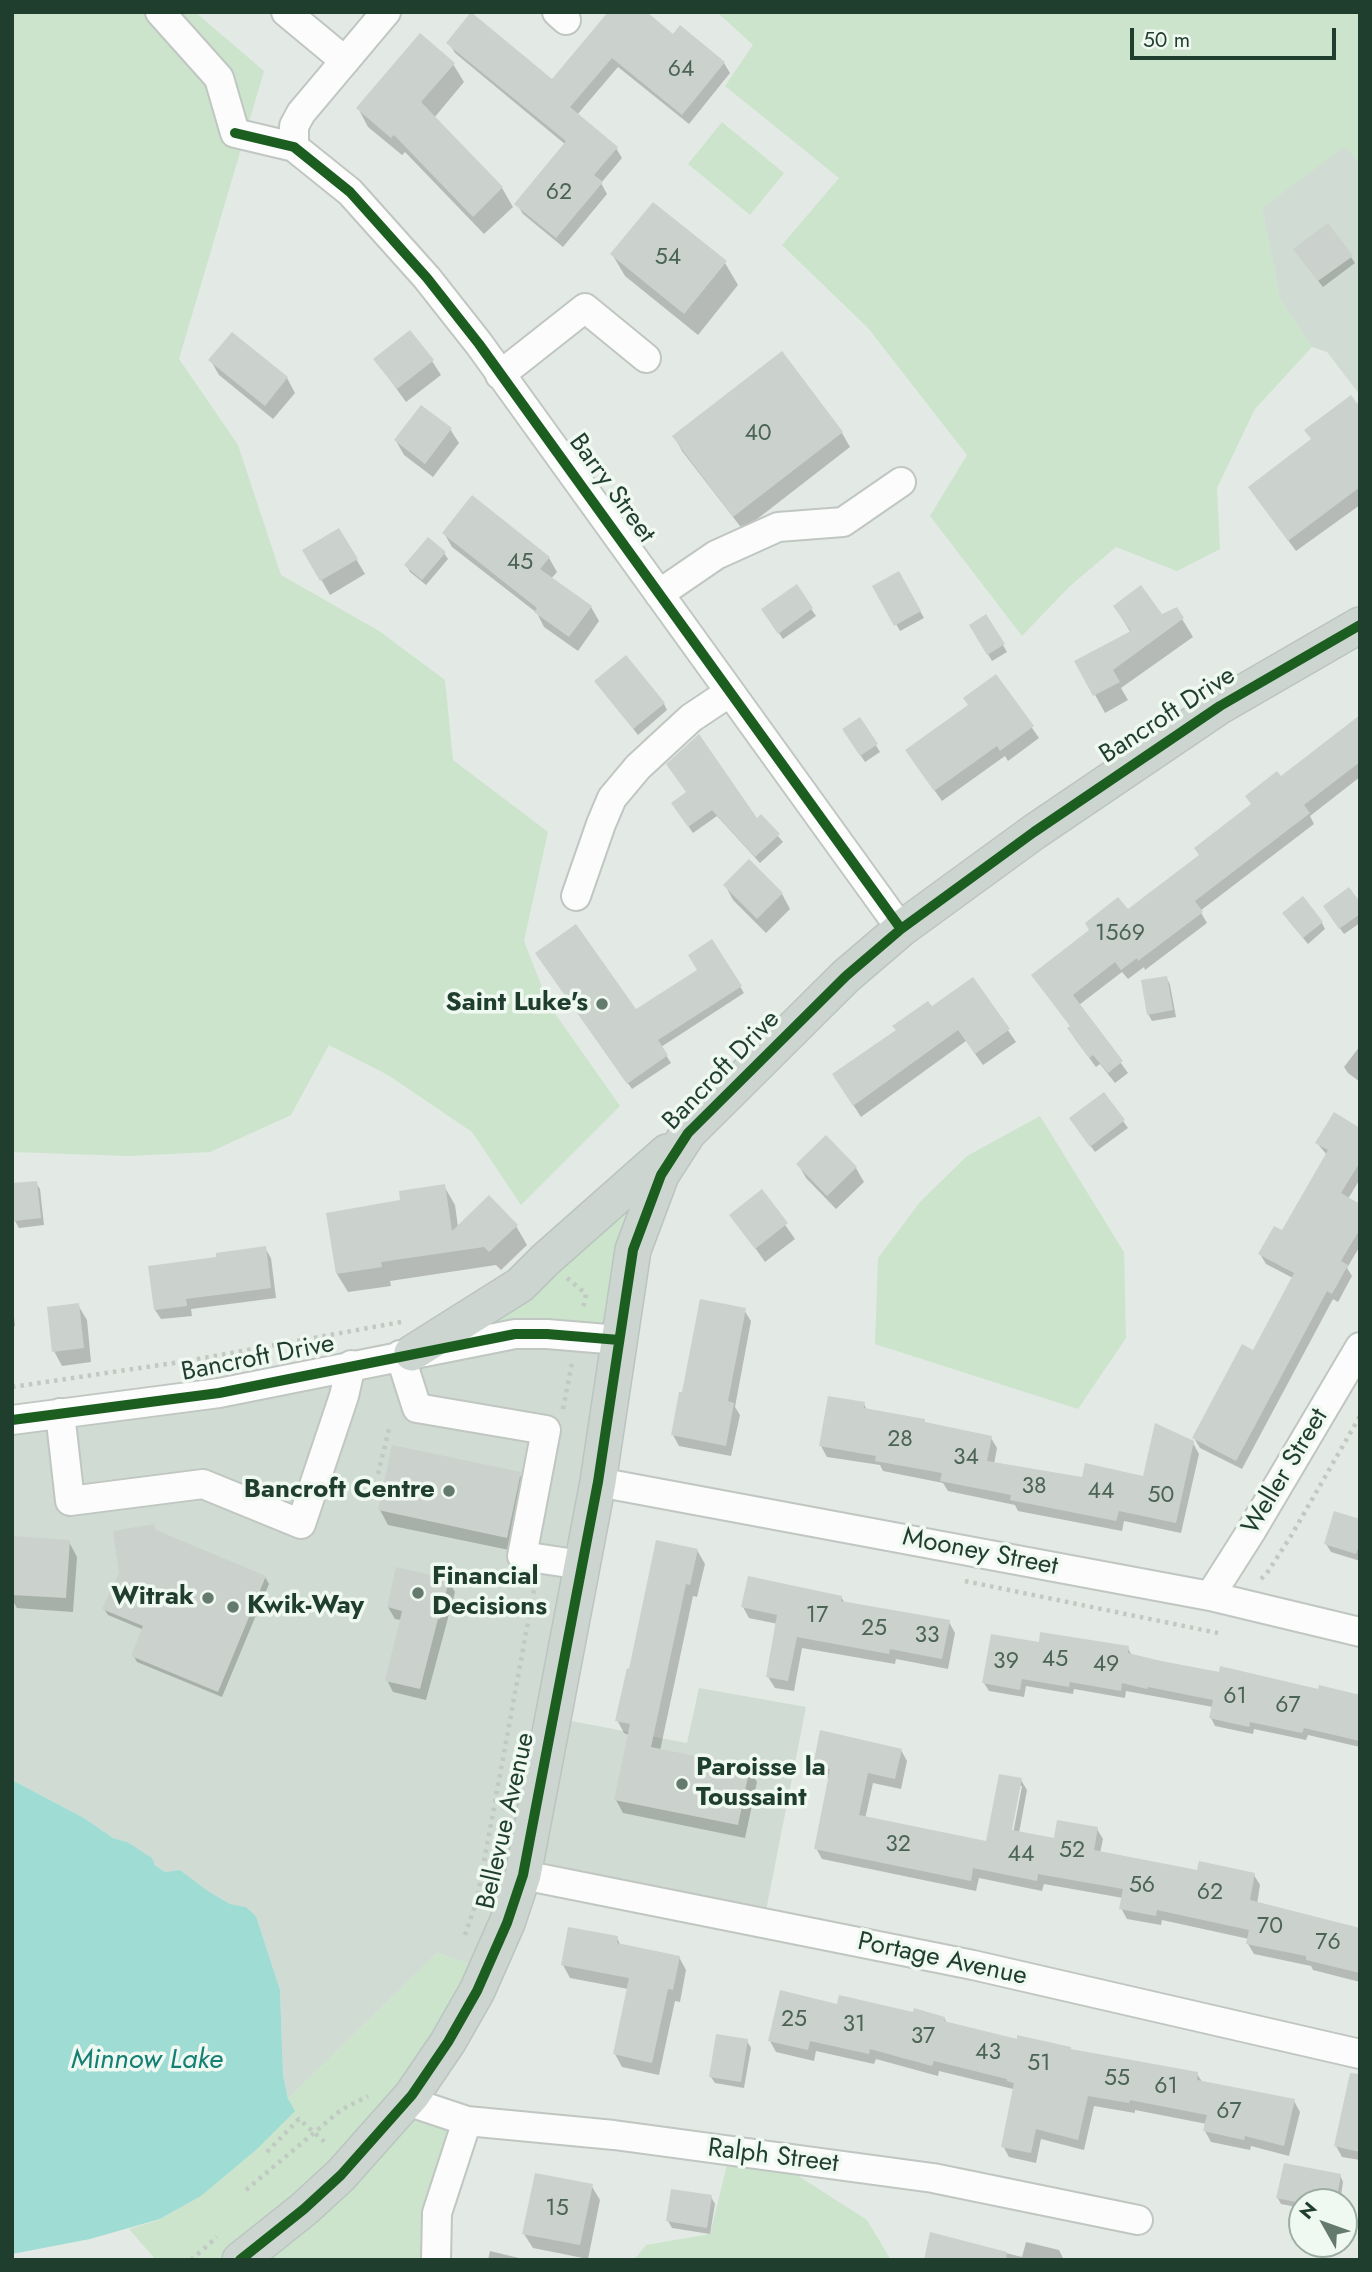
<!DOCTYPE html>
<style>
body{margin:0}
#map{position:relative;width:1372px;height:2272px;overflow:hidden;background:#e3e9e4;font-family:Jost,sans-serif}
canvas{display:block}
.frame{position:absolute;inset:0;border:14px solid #1f3e2d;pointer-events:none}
.north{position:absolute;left:1288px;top:2188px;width:70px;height:70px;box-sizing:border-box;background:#f0f8f2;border:2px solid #9caea3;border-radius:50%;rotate:310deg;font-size:19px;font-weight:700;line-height:28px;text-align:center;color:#1f3e2d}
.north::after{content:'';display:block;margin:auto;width:24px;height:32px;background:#647a6d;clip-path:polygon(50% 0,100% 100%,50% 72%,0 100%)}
.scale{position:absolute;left:1130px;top:28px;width:206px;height:32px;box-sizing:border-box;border:4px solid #1f3e2d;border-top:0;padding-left:9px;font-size:21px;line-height:24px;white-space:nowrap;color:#1f3e2d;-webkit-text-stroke:5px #f0f8f2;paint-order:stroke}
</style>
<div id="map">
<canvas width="1372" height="2272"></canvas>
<div class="frame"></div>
<div class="north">N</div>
<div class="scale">50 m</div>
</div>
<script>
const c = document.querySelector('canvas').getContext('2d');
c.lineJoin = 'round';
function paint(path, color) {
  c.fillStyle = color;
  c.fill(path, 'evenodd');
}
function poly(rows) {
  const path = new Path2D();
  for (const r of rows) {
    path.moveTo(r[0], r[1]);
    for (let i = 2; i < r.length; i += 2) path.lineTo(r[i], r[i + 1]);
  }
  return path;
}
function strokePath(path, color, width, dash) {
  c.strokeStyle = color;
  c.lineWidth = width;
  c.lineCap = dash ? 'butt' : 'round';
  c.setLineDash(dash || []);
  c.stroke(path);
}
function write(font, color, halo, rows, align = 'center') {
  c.font = font + ' Jost,sans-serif';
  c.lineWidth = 7;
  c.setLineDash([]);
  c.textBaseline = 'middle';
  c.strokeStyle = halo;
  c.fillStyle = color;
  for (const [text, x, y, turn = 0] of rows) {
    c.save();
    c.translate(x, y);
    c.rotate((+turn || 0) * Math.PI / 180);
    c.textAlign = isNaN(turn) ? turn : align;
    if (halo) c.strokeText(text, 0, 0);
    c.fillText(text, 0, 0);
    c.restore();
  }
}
paint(poly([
 [1345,146,1360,163,1360,395,1327,352,1312,347,1280,299,1262,208],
 [617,1338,550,1717,687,1743,699,1688,806,1707,763,1926,520,1877,484,1969,437,1953,288,2099,283,2075,280,1990,256,1916,246,1907,230,1904,208,1891,180,1870,165,1872,127,1842,113,1838,84,1818,12,1780,12,1417,410,1351]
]), '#d0dbd3');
paint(poly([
 [12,12,195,12,264,71,179,359,238,445,281,575,379,631,445,680,453,760,548,832,524,941,549,1005,620,1106,521,1205,472,1132,388,1075,329,1045,291,1115,210,1152,129,1156,12,1152],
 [717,12,1360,12,1360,163,1345,147,1262,208,1280,299,1312,347,1255,409,1217,488,1220,549,1177,571,1116,547,1070,586,1022,636,930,516,967,455,868,328,782,245,839,178,725,86,753,45],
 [722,122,784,173,750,215,688,164],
 [1040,1116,1124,1252,1126,1338,1078,1409,875,1344,878,1258,920,1202,967,1156],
 [686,1133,617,1338,410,1351],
 [437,1953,484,1969,409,2094,464,2122,434,2260,156,2260,129,2229,159,2220,201,2196,256,2150,288,2099],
 [727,2165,789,2170,867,2220,891,2260,634,2260,646,2245,710,2234]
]), '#cbe4cb');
paint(poly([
 [12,1780,84,1818,113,1838,127,1842,152,1858,155,1865,165,1872,180,1870,208,1891,230,1904,246,1907,256,1916,280,1990,283,2075,288,2099,295,2111,256,2150,201,2196,160,2219,90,2239,12,2254]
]), '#9fdcd3');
paint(poly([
 [610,12,673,37,680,27,724,63,730,73,689,124,618,67,577,115,616,148,622,158,601,183,607,194,563,247,523,214,517,204,566,145,455,53,449,43,552,81],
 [453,64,464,82,434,118,502,188,513,207,484,234,405,152,402,155,368,127,358,108],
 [612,254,725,263,738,285,698,335,625,276],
 [1299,256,1351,257,1355,263,1323,287],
 [782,354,842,433,850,447,743,530,682,451,674,436],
 [375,359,432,361,441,375,406,402],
 [211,361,287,378,295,393,273,419,219,375],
 [1360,410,1360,505,1296,551,1250,488],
 [450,429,459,443,433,477,404,455,396,441],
 [339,530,365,574,330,595,305,551],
 [444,533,549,558,557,572,551,579,591,607,599,621,578,651,544,627,537,613,452,547],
 [444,553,448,559,426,585,410,572,406,565],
 [899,573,924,618,900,631,875,587],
 [796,587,816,616,783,639,767,616],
 [1115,607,1162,617,1176,609,1193,637,1121,688,1128,700,1105,713,1077,662,1131,633],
 [986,616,1007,652,992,661,971,626],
 [996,676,1039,738,1008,761,1005,756,942,801,914,762],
 [596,681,664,704,667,710,638,735],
 [1360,717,1360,777,1310,816,1314,824,1200,911,1207,923,1145,970,1144,967,1128,979,1122,972,1079,1005,1128,1073,1115,1083,1100,1064,1096,1067,1075,1039,1071,1027,1033,976,1128,912,1200,856,1281,778],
 [860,719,880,752,865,762,844,730],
 [688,793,756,821,761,816,783,842,760,863,717,816,693,833,677,810],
 [749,861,782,894,790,909,766,933,733,900,725,885],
 [1360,905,1360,923,1344,934,1329,913],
 [1288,920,1322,923,1325,929,1308,944],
 [712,941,744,993,661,1047,671,1063,632,1089,541,960,636,1011,699,970],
 [1167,978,1170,985,1176,1017,1152,1021,1148,1014],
 [973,979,1016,1042,983,1065,966,1041,861,1117,841,1086,932,1009],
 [1360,1046,1360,1082,1348,1073,1344,1067],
 [1104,1094,1128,1128,1095,1152,1075,1125],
 [1360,1130,1360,1179,1348,1199,1360,1206,1360,1246,1347,1268,1352,1276,1338,1302,1333,1299,1242,1469,1200,1448,1194,1438,1254,1352,1293,1278,1266,1264,1260,1254,1283,1233,1327,1155,1317,1143],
 [798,1164,856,1168,864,1182,836,1209,806,1178],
 [36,1183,40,1189,44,1225,19,1228,15,1221,12,1185],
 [444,1186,455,1205,458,1227,516,1226,527,1245,501,1270,496,1265,390,1281,391,1286,348,1292,337,1274,402,1202],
 [762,1192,795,1239,765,1262,732,1215],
 [265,1248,271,1258,276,1298,191,1309,192,1316,161,1319,155,1310,218,1258],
 [12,1296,15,1326,12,1327],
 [78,1305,87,1320,91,1362,62,1366,54,1351],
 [744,1310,751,1321,735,1407,740,1415,731,1456,679,1446,673,1435,683,1394],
 [864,1404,867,1410,991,1438,997,1448,994,1464,1083,1480,1145,1478,1193,1443,1199,1454,1181,1533,1124,1521,1122,1531,1018,1511,1015,1505,948,1491,943,1483,883,1471,880,1465,827,1457,821,1446],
 [519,1474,528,1488,514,1551,388,1525,380,1510],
 [1360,1521,1360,1561,1331,1552,1326,1544],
 [156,1532,265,1577,269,1584,222,1697,137,1662,133,1655,144,1630,108,1615,104,1609],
 [12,1538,69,1542,77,1557,73,1612,17,1608,12,1600],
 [697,1550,705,1564,697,1597,693,1596,660,1751,749,1769,757,1782,745,1838,623,1813,616,1800,629,1735,624,1733,617,1720],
 [448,1580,455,1592,426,1700,393,1692,387,1680,401,1620,395,1619,388,1607],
 [841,1597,845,1603,949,1622,955,1633,948,1669,896,1659,895,1664,802,1648,794,1691,775,1688,768,1677,778,1624,749,1618,743,1607],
 [1040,1644,1128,1648,1132,1656,1319,1691,1360,1697,1360,1747,1308,1735,1306,1740,1254,1729,1253,1734,1215,1726,1211,1718,1213,1707,1126,1691,1125,1698,1074,1689,1073,1694,1026,1686,1024,1697,989,1691,984,1683],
 [901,1750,907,1761,901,1789,873,1783,865,1819,988,1843,1021,1780,1027,1790,1019,1833,1055,1840,1097,1829,1103,1839,1100,1853,1199,1872,1254,1875,1260,1885,1257,1904,1360,1929,1360,1982,1313,1970,1311,1966,1254,1954,1248,1944,1249,1939,1162,1920,1161,1925,1127,1919,1121,1908,1123,1898,1044,1884,1042,1891,979,1878,976,1891,822,1859,816,1848,830,1778,821,1776,815,1765],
 [1018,1786,1022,1786,1012,1839,1009,1839],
 [617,1938,621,1946,679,1957,686,1970,680,2002,675,2001,659,2075,622,2067,615,2054,628,1989,570,1978,563,1965],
 [838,2006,944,2018,947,2023,1018,2041,1197,2074,1203,2083,1294,2101,1300,2112,1289,2156,1251,2146,1250,2150,1211,2142,1205,2131,1207,2124,1135,2110,1135,2113,1094,2106,1084,2150,1041,2139,1036,2163,1009,2157,1003,2146,1013,2089,939,2071,938,2076,876,2059,874,2064,816,2051,814,2061,776,2052,770,2041],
 [747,2041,751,2048,744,2088,715,2083,711,2077],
 [1360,2112,1360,2160,1342,2157,1336,2146],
 [1340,2175,1343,2182,1340,2202,1302,2202,1302,2208,1281,2204,1277,2197],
 [591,2185,600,2200,588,2259,533,2248,524,2234],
 [711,2197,715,2204,710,2234,672,2228,668,2221],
 [932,2235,1022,2257,1026,2242,1059,2250,1064,2260,925,2260],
 [490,2251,527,2260,488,2260]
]), '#0003');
paint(poly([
 [471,12,552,79,608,12,647,12,673,34,680,25,725,62,682,115,612,58,570,107,618,147,594,175,603,182,556,238,514,204,566,141,446,43],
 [420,33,455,63,421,102,503,187,473,217,394,135,391,138,356,108],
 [653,202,727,261,684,314,610,254],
 [1328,223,1353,256,1318,281,1293,249],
 [410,330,434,360,397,389,373,359],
 [232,332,288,377,265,406,208,360],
 [782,351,843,432,733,517,672,436],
 [1351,395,1360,407,1360,487,1288,541,1248,487,1311,439,1304,430],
 [421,405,452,428,425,464,394,440],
 [472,495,550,557,540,569,592,606,569,637,534,612,537,608,442,533],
 [339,528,358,559,320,581,302,550],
 [428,537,446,552,422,580,404,565],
 [899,571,921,611,894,626,872,586],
 [797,584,813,608,778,634,761,609],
 [1141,585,1162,614,1177,607,1184,618,1113,670,1120,682,1093,696,1074,661,1131,631,1113,606],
 [986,614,1005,644,987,655,969,625],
 [626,655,665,703,633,729,594,681],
 [996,674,1034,726,1000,751,997,746,934,791,905,750,968,705,963,698],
 [1360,715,1360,762,1304,805,1310,813,1195,901,1203,912,1138,961,1137,958,1121,970,1115,962,1073,995,1123,1061,1108,1073,1093,1055,1089,1058,1067,1028,1070,1026,1031,975,1089,930,1085,923,1118,897,1128,909,1199,855,1194,848,1251,804,1245,796,1277,771,1281,776],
 [860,717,878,744,860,756,842,729],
 [699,734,757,818,761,814,780,834,755,857,712,810,688,827,671,803,686,792,666,764],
 [749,859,783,893,757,919,723,885],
 [1349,887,1360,902,1360,914,1339,929,1323,906],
 [1303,896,1323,922,1303,938,1282,913],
 [576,924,636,1009,697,970,688,955,712,939,742,986,658,1040,668,1055,627,1084,535,953],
 [1167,976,1173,1010,1147,1015,1141,980],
 [973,977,1010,1029,975,1054,958,1030,853,1106,832,1074,896,1030,892,1026,928,1001,932,1006],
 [1104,1092,1125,1120,1090,1147,1069,1118],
 [1334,1112,1360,1128,1360,1162,1341,1193,1360,1204,1360,1229,1341,1261,1348,1265,1332,1294,1327,1291,1236,1461,1192,1438,1242,1344,1253,1350,1294,1273,1258,1254,1274,1226,1282,1230,1328,1150,1315,1143],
 [826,1135,857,1167,827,1196,796,1164],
 [37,1181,41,1218,14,1221,12,1183],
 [445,1184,452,1231,489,1195,518,1225,489,1252,484,1247,381,1262,382,1267,336,1274,326,1213,400,1200,399,1191],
 [762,1189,788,1223,755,1249,729,1215],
 [266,1246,271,1288,186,1299,187,1306,154,1310,148,1266,216,1257,216,1253],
 [700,1299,746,1308,728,1401,734,1403,726,1446,671,1435,679,1392,682,1392],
 [79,1303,84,1348,52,1352,47,1307],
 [828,1396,865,1402,864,1408,925,1419,925,1422,992,1436,987,1461,1082,1477,1085,1463,1143,1476,1155,1423,1194,1441,1176,1523,1119,1511,1116,1521,1010,1500,1011,1495,940,1481,942,1473,875,1461,876,1456,819,1446],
 [392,1445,521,1472,507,1538,378,1510],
 [1334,1511,1360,1519,1360,1542,1356,1554,1324,1544],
 [154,1524,156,1530,266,1576,218,1692,131,1656,143,1626,102,1609,119,1573,113,1531],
 [12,1536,70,1540,66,1598,12,1595],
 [656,1540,698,1549,690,1585,686,1584,651,1747,750,1767,738,1825,614,1800,630,1724,615,1721,627,1668,629,1669],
 [396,1567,449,1579,440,1619,438,1619,420,1689,385,1681,402,1611,387,1607],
 [748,1576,842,1596,841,1601,950,1620,942,1659,890,1649,889,1654,797,1637,788,1681,766,1677,777,1615,741,1607],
 [1040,1632,1129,1646,1128,1653,1161,1661,1219,1672,1220,1666,1318,1689,1319,1685,1360,1695,1360,1741,1304,1728,1302,1733,1250,1722,1249,1727,1209,1718,1213,1700,1148,1687,1147,1689,1122,1683,1121,1691,1070,1682,1069,1687,1022,1679,1020,1690,982,1683,991,1634,1039,1642],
 [820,1730,902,1749,895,1779,868,1773,859,1815,986,1841,999,1774,1022,1778,1012,1830,1054,1838,1057,1820,1098,1827,1094,1850,1197,1870,1199,1861,1255,1873,1250,1900,1360,1928,1360,1973,1306,1960,1306,1956,1246,1944,1249,1930,1157,1910,1156,1916,1119,1909,1123,1889,1038,1874,1037,1881,973,1868,971,1881,814,1849,830,1769,813,1766],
 [568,1927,618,1936,617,1943,680,1956,673,1990,668,1989,652,2063,613,2054,629,1978,561,1965],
 [780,1990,837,2004,839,1995,913,2012,914,2008,945,2017,944,2021,1017,2039,1017,2035,1071,2047,1071,2049,1198,2072,1197,2080,1295,2099,1284,2146,1245,2136,1244,2140,1203,2131,1207,2115,1130,2100,1129,2103,1088,2096,1078,2140,1036,2129,1031,2153,1001,2147,1014,2083,1007,2081,1007,2079,934,2061,932,2066,870,2049,869,2054,810,2041,808,2050,768,2041],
 [716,2034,748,2039,741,2082,709,2077],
 [1350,2073,1360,2074,1360,2152,1334,2146],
 [1284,2163,1341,2174,1336,2202,1296,2202,1276,2198],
 [535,2173,593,2184,580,2245,522,2234],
 [671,2189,712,2195,707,2228,666,2221],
 [930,2232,1007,2252,1006,2260,924,2260]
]), '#cbd2cd');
const minor = poly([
 [160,12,219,78,235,133,294,147,350,192,427,278,479,344,901,929],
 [286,12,345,61],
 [557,12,566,20],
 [294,147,294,126,301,113,386,12],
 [500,375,585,308,646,358],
 [659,594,716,555,778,527,843,522,901,482],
 [576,896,601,824,612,798,638,767,691,718,730,692],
 [400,1355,417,1408,546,1430,522,1556,582,1565],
 [60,1413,70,1501,203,1484,301,1524,344,1396,351,1365],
 [12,1420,219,1393,515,1334,547,1334,619,1340],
 [598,1482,1210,1596,1360,1632],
 [1210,1596,1250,1533,1360,1347],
 [523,1875,973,1965,1360,2054],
 [407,2101,467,2121,614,2135,933,2178,1138,2220],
 [436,2260,437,2213,467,2121]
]);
const major = poly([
 [412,1353,520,1285,545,1260,667,1152],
 [240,2260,304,2209,341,2175,412,2095,448,2042,477,1991,507,1923,523,1875,598,1482,633,1250,661,1175,688,1133,846,976,901,929,1034,832,1220,706,1360,625]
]);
strokePath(minor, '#c0c6c1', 32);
strokePath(major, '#bbc5c0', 38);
strokePath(poly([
 [567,1278,586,1294,583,1310],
 [12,1387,187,1361,401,1322],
 [563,1409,572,1363],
 [378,1474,390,1425],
 [1261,1579,1267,1573,1291,1536,1360,1416],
 [965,1581,1218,1633],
 [465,1935,477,1900,535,1584],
 [267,2152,299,2119,327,2144],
 [246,2190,341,2110,368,2096],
 [191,2260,217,2237]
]), '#c0cac3', 4.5, [3.5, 5]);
strokePath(minor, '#fbfcfb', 28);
strokePath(major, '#ccd5d0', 35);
strokePath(poly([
 [235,133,294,147,350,192,427,278,479,344,901,929],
 [12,1420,219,1393,515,1334,547,1334,619,1340],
 [240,2260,304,2209,341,2175,412,2095,448,2042,477,1991,507,1923,523,1875,598,1482,633,1250,661,1175,688,1133,846,976,901,929,1034,832,1220,706,1360,625]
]), '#1b5e20', 10);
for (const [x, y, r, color] of [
 [602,1004,7,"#647a6d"],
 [449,1491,7,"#647a6d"],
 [418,1593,7,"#647a6d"],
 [208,1598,7,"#647a6d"],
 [233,1607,7,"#647a6d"],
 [682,1784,7,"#647a6d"]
]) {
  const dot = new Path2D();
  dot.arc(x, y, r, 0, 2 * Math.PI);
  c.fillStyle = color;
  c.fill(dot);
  strokePath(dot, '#f0f8f2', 2.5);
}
write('23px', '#4b6456', null, [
 ["64",681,70],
 ["62",559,193],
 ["54",668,258],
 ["40",758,434],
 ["45",520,563],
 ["1569",1120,934],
 ["28",900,1440],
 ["34",966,1458],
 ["38",1034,1487],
 ["44",1101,1492],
 ["50",1161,1496],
 ["17",817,1616],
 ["25",874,1629],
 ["33",927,1636],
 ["45",1055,1660],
 ["39",1006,1662],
 ["49",1106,1665],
 ["61",1235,1697],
 ["67",1288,1706],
 ["32",898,1845],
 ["52",1072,1851],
 ["44",1021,1855],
 ["56",1142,1886],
 ["62",1210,1893],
 ["70",1270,1927],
 ["76",1328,1943],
 ["25",794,2020],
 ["31",854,2025],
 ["37",923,2037],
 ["43",988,2053],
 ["51",1039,2064],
 ["55",1117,2079],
 ["61",1166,2087],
 ["67",1229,2112],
 ["15",557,2209]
]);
write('26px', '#1f3e2d', '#f0f8f2', [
 ["Barry Street",611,489,54],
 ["Bancroft Drive",1168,716,-33],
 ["Bancroft Drive",722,1071,-46],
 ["Bancroft Drive",258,1359,-11],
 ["Weller Street",1286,1472,-59],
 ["Mooney Street",980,1553,11],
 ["Bellevue Avenue",507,1821,-77],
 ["Portage Avenue",942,1960,12],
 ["Ralph Street",773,2157,7]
]);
write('bold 26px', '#1f3e2d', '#f0f8f2', [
 ["Saint Luke's",588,1004],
 ["Bancroft Centre",435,1491],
 ["Financial",432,1578,"left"],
 ["Decisions",432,1608,"left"],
 ["Witrak",194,1598],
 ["Kwik-Way",247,1607,"left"],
 ["Paroisse la",696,1769,"left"],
 ["Toussaint",696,1799,"left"]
], 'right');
write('italic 28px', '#147f73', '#f0f8f2', [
 ["Minnow Lake",147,2061]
]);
</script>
